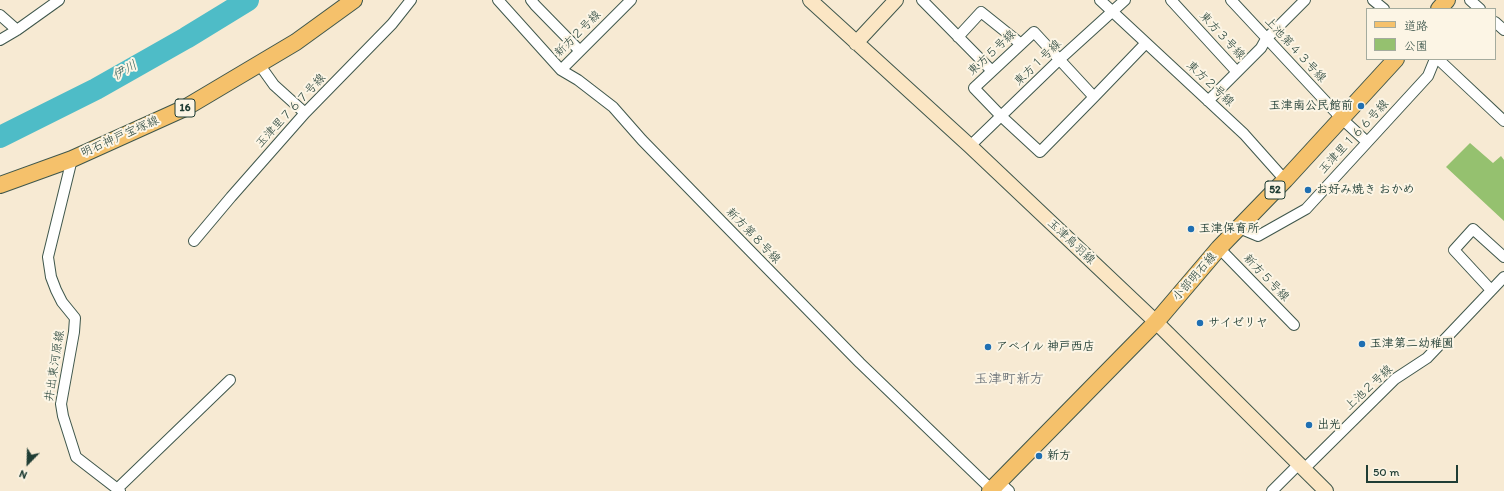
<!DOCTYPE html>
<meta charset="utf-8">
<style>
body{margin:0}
#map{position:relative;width:1504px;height:491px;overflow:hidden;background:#f7ead3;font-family:Itim,"Klee One",sans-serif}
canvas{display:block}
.legend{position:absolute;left:1366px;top:8px;width:130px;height:52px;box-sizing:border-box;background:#fcf5e5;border:1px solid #a4ab9e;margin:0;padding:5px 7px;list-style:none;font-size:12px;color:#1f3d34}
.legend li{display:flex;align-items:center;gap:8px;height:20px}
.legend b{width:20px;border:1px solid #a4ab9e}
.north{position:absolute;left:8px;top:443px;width:40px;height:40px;-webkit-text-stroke:3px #fcf5e5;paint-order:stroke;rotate:203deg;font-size:11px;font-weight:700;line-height:16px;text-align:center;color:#1f3d34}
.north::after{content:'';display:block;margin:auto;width:14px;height:18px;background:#1f3d34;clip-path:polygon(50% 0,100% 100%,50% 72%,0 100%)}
.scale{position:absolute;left:1366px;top:465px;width:92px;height:18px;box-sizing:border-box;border:2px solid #1f3d34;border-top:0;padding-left:5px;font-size:12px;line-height:14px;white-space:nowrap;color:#1f3d34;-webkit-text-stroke:3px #fcf5e5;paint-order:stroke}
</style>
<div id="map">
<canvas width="1504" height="491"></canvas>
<ul class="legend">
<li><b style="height:5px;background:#f5c16b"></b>道路</li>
<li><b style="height:11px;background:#95c16f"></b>公園</li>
</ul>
<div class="north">N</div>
<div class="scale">50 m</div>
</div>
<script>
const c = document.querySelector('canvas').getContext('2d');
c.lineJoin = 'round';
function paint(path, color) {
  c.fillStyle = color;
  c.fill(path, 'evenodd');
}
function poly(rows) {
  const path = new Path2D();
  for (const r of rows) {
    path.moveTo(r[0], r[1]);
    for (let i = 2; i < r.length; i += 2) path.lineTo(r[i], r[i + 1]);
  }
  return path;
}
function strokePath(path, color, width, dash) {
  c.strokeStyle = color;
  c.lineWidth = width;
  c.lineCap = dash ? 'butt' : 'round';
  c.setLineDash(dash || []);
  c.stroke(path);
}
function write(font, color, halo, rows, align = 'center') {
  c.font = font + ' Itim,"Klee One",sans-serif';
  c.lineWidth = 4;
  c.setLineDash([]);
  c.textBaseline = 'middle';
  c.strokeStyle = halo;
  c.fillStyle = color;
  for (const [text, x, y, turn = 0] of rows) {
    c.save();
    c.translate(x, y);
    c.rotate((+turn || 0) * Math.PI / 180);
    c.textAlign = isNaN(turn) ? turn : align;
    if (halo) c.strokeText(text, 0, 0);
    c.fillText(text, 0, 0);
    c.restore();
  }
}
paint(poly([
 [1470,143,1493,163,1501,156,1504,160,1504,221,1446,167]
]), '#95c16f');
strokePath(poly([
 [0,137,96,89,186,38,248,0]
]), '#4ebcc7', 22);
const street = poly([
 [498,0,561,70,578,80,613,107,642,140,717,217,860,363,992,490],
 [531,0,535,5,580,51],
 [922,0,992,71],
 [1100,0,1244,134,1285,180],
 [1171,0,1237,72],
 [1231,0,1341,118,1367,142],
 [1373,0,1384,9],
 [1470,0,1480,9],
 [0,15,17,30],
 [1495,22,1504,30],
 [958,37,981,12,1021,44],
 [0,40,17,30,59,0],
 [1438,59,1504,121],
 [259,64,274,85,305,113],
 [561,70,631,0],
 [1094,97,1034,32,974,88,1001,116,1040,152,1094,97,1146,43],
 [1208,101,1261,48,1266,39,1305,0],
 [970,146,1060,59,1125,0],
 [72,159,48,257,51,277,56,290,62,302,75,318,74,332,61,404,63,416,76,457,120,491],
 [1239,228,1258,236,1306,209,1428,76,1435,59],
 [194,241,231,197,305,113,392,24,411,0],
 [1219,248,1294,325],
 [1491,290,1454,250,1473,229,1504,257],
 [1304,469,1395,379,1427,358,1504,277],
 [999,482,1009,491],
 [117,489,230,380],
 [1272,491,1299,464]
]);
const secondary = poly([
 [810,0,970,146,1156,322,1326,491],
 [856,43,896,0]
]);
const primary = poly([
 [1439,9,1447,0],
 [0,185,72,159,185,108,296,42,354,0],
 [990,491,1156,322,1219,248,1285,180,1396,59]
]);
strokePath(street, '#3f574c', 12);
strokePath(secondary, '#3f574c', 16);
strokePath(primary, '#3f574c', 18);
strokePath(street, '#fff', 10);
strokePath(secondary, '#fbe6c4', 14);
strokePath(primary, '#f5c16b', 16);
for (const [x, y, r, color] of [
 [1361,106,4,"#1f6fb2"],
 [1308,190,4,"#1f6fb2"],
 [1191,229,4,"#1f6fb2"],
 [1200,323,4,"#1f6fb2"],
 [1362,344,4,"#1f6fb2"],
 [988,347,4,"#1f6fb2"],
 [1309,425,4,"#1f6fb2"],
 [1039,456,4,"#1f6fb2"]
]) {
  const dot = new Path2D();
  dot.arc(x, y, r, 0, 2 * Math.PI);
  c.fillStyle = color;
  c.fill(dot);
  strokePath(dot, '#fcf5e5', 1.5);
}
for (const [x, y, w] of [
 [185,108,20],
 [1275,190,20]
]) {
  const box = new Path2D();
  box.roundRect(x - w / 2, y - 9, w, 18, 3);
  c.fillStyle = '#fcf5e5';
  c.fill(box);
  strokePath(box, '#1f3d34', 1);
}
write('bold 11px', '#1f3d34', null, [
 ["16",185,108],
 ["52",1275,190]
]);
write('12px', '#1f3d34', '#fcf5e5', [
 ["新方２号線",578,34,-45],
 ["東方３号線",1222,36,47],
 ["上池第４３号線",1295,50,47],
 ["東方５号線",992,53,-43],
 ["東方１号線",1038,63,-44],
 ["東方２号線",1210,84,43],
 ["玉津里７６７号線",291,111,-47],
 ["明石神戸宝塚線",120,137,-24],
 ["玉津里１６６号線",1354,137,-47],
 ["新方第８号線",753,236,46],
 ["玉津鳥羽線",1071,242,43],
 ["小部明石線",1195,277,-49],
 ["新方５号線",1266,278,46],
 ["井出東河原線",55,366,-81],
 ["上池２号線",1369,388,-43]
]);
write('bold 12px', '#1f3d34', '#fcf5e5', [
 ["玉津南公民館前",1353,106,"right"],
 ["お好み焼き おかめ",1316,190],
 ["玉津保育所",1199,229],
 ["サイゼリヤ",1208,323],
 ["玉津第二幼稚園",1370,344],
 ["アベイル 神戸西店",996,347],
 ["出光",1317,425],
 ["新方",1047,456]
], 'left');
write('italic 13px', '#2b5d59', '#fcf5e5', [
 ["伊川",125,71,-30]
]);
write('14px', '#59626b', '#fcf5e5', [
 ["玉津町新方",1009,379]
]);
</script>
